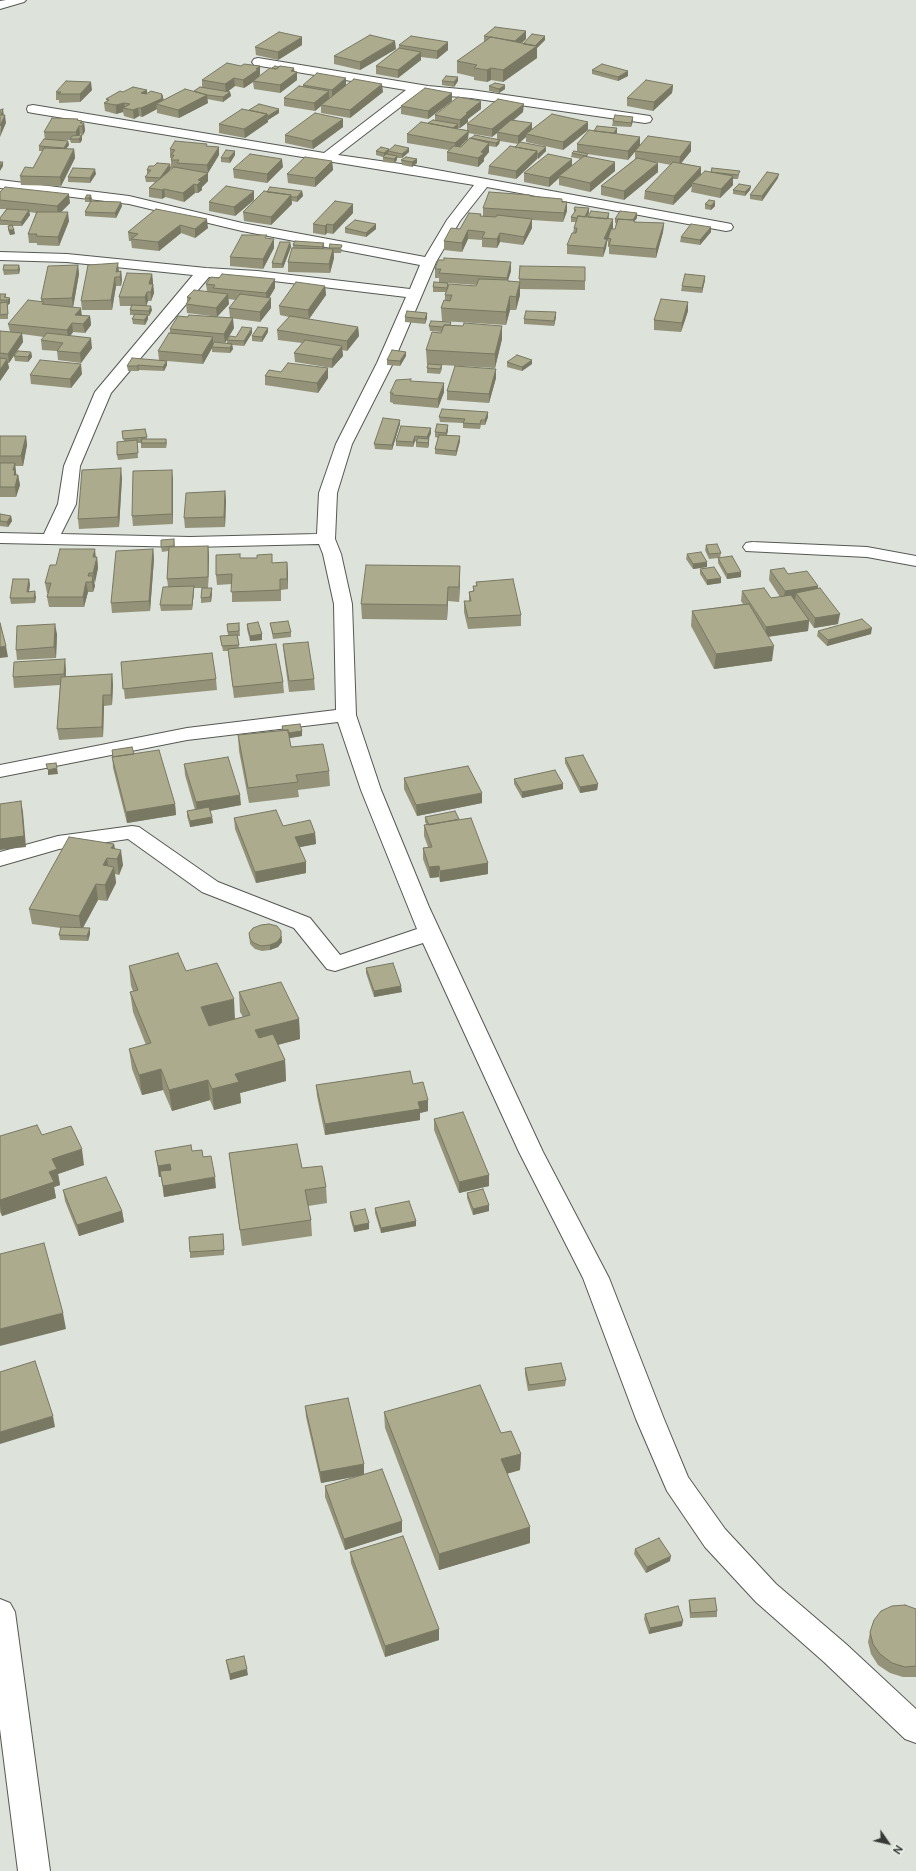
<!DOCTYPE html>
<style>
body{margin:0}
#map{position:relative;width:916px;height:1871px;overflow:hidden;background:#dde2da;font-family:"DM Sans",sans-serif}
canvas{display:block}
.north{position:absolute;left:868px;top:1823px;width:40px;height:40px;-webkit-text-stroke:3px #eaefe7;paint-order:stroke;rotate:124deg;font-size:11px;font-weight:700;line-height:16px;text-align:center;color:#373936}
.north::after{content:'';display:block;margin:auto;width:14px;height:18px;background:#373936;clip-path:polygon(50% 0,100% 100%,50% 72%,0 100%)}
</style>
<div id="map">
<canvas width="916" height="1871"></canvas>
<div class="north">N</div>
</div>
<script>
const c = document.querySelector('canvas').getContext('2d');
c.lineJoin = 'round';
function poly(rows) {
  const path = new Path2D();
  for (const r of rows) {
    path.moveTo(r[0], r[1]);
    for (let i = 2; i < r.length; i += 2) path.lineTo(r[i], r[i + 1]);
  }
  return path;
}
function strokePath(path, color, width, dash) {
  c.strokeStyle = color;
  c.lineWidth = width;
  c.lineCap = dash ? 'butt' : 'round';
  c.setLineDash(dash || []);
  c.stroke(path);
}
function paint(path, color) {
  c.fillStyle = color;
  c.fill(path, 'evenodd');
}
const street = poly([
 [6,0,26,0,24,2,0,9,0,1,6,0],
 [258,58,428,86,471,90,650,116,652,119,650,122,645,123,471,98,427,94,416,95,338,155,415,166,726,223,731,224,733,227,731,230,726,231,487,187,460,221,436,262,393,363,352,444,337,493,335,539,341,554,352,604,356,715,381,790,429,907,543,1152,609,1278,664,1419,688,1477,725,1529,776,1584,846,1644,916,1709,916,1743,905,1739,824,1662,756,1602,705,1547,667,1491,636,1419,583,1278,519,1152,423,943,335,971,327,969,294,928,202,892,128,839,59,849,0,866,0,852,58,836,132,826,139,827,218,882,310,918,340,955,417,929,361,790,338,722,187,740,0,777,0,765,187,728,336,710,334,604,323,554,319,544,190,547,0,543,0,533,44,534,58,504,64,466,95,392,193,275,67,262,0,260,0,252,67,254,206,268,257,271,410,289,420,265,242,231,129,204,0,188,0,180,129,196,242,223,425,257,447,220,474,185,33,113,28,112,27,109,28,106,33,105,324,153,406,90,254,65,252,62,254,59,258,58],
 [209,277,257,279,406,297,377,363,336,444,319,493,317,534,190,537,61,534,76,504,80,466,111,393,209,277],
 [752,542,867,547,916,556,916,566,867,557,746,551,743,547,746,543,752,542],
 [0,1599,10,1603,15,1612,50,1871,18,1871,0,1729,0,1599]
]);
strokePath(street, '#555953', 2);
paint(street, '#fff');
paint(poly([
 [484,36,526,39,522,43,523,44,545,40,537,48,537,58,503,82,491,80,487,82,474,80,474,77,457,73,457,61,484,43],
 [302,45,278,60,256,55,255,47],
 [399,45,448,50,437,59,421,57,421,60,398,78,376,74,376,66,399,48],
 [396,49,360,70,334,64,334,56],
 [241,66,260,66,260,75,259,76,294,71,297,72,297,80,280,93,254,89,253,82,244,88,235,86,228,91,230,92,231,96,223,102,207,99,208,103,179,118,157,113,157,109,142,117,139,116,134,119,124,116,123,112,116,114,105,111,104,103,107,101,106,99,123,92,147,90,147,94,162,94,164,100,194,91,202,87,202,80],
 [592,70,628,76,618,81,592,74],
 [346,78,346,85,383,92,350,118,321,113,321,106,315,111,284,106,284,98,303,87,303,85],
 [442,81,458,81,454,87,442,85],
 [673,85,672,93,653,111,627,106,627,98],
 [489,86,505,89,499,93,489,91],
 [92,90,80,102,59,103,59,100,56,100,56,92],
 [452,93,452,101,428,119,401,114,401,106],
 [481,109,468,119,468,122,460,128,458,128,458,129,467,130,467,124,523,112,514,120,532,129,588,122,588,130,563,150,526,142,526,137,518,144,500,141,499,144,496,147,489,146,489,152,484,158,484,161,478,167,447,161,447,152,449,150,407,143,407,134,435,120,435,115],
 [468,133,492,137,497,133,497,139,471,138,471,139,460,147,468,139],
 [249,110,279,113,268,120,268,122,245,138,219,133,219,124],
 [343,119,343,127,313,149,285,143,285,135],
 [78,120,82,121,82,123,84,123,85,131,83,135,80,134,79,136,82,135,82,140,80,143,71,143,70,140,62,140,68,141,69,145,66,149,74,149,75,158,61,186,21,185,20,176,33,168,43,151,39,151,39,146,45,140,44,132],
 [613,121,633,121,631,127,612,126],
 [617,128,616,134,640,145,691,151,681,163,701,167,701,174,711,172,712,168,739,175,738,179,733,179,733,185,720,198,691,192,692,186,673,205,644,199,645,191,671,165,655,162,658,172,624,200,601,195,601,186,635,159,635,151,628,160,587,154,588,157,615,171,590,192,559,185,559,178,549,187,524,182,524,173,572,159,572,166,581,159,571,157,572,153,577,152,577,144,594,131],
 [207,146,219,147,219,155,208,173,208,181,202,187,202,190,198,193,195,193,184,202,165,197,162,199,149,197,149,188,155,182,146,182,145,177,148,174,147,174,147,170,171,168,168,172,172,169,171,168,171,158,170,158,170,149],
 [515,147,546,147,546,151,538,159,537,158,537,159,516,179,488,174,489,166],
 [389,150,409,152,402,158,397,158,397,160,394,163,383,162,383,157,376,155,376,151],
 [235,155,230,163,221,162,221,158],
 [417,159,417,163,412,167,402,165,401,160],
 [332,161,333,170,315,187,288,183,287,174],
 [283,167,267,183,234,178,233,169],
 [96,174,90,183,68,182,68,177],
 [778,178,762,201,750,199,750,195],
 [751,186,750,190,745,196,733,194,733,190],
 [302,191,303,196,297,202,292,201,292,204,271,225,244,221,243,212,267,192],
 [0,192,70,203,61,212,69,221,59,246,37,245,37,243,29,243,28,234,36,213,29,212,30,215,22,226,12,226,14,230,15,234,10,235,8,230,8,226,9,225,0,225,0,218,6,209,0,209],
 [87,195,92,199,91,201,121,202,122,206,116,218,85,216,85,212,90,202,85,202,85,198],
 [530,195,530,196,562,199,562,202,567,211,563,222,532,220,532,228,523,245,500,242,497,248,482,247,482,240,468,239,462,252,444,250,444,241,481,214,481,216,483,216,483,208],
 [254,200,235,216,209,211,209,202],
 [705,204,715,206,711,210,705,209],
 [156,209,208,228,195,238,181,233,159,251,132,248,131,241,129,241,128,232],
 [574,209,589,213,587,217,609,213,609,219,613,219,613,229,615,229,616,223,615,223,615,219,637,218,634,222,664,223,663,232,656,258,609,254,609,247,608,247,608,239,607,242,606,248,603,257,567,254,567,245,573,233,574,228,576,222,571,222,571,217,574,213],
 [353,213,333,234,327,233,325,235,313,233,313,224],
 [345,228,376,229,366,237,345,233],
 [711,232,700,245,680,242,681,237],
 [267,239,274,239,274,248,263,269,230,266,230,257],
 [295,241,324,248,324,249,329,249,330,244,342,249,341,253,334,253,334,258,330,273,288,272,288,262,293,248,293,245],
 [290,242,291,247,283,268,272,268,272,263],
 [511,262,511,271,508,281,519,282,520,266,585,281,585,290,520,289,520,295,516,310,510,310,506,325,442,321,441,308,445,300,445,295,446,292,433,292,433,287,439,283,439,278,435,278,435,269],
 [448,283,477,285,476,286,448,285],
 [78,265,79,274,73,307,82,315,90,316,91,325,85,333,73,332,70,336,92,348,81,363,58,360,57,351,42,350,41,340,44,337,22,334,23,342,9,363,8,363,9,368,0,381,0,331,10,332,8,324,41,302,41,299],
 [20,269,19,274,4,275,3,270],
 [118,271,121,271,122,280,121,286,116,286,112,310,82,310,81,301],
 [152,274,154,293,151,301,148,301,146,305,152,310,149,316,148,316,148,319,145,325,133,324,132,319,134,315,130,315,130,310,131,306,120,306,119,297],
 [705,276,705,280,702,293,681,291,682,286],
 [219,278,275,279,275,288,269,298,271,298,271,308,260,322,230,318,229,308,236,300,228,299,229,304,217,317,234,328,225,343,213,342,213,344,227,344,227,340,236,337,252,333,244,346,232,345,233,349,230,353,212,352,212,348,203,364,167,361,167,365,164,371,139,370,138,371,128,371,127,366,159,360,158,351,170,333,170,329,188,317,211,316,187,313,186,304,187,302,187,297,207,291,206,284],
 [325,286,326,295,309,319,300,318,358,327,359,336,347,351,342,350,343,356,332,368,295,362,294,353,302,343,278,340,277,330,289,317,280,315,279,306],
 [0,294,6,294,6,298,10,298,10,303,8,305,8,319,0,319],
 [688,302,688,311,681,332,654,330,654,320],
 [427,313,427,318,425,324,405,322,405,317],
 [556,317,554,326,524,324,524,319],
 [451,322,451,325,463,326,502,326,502,339,495,368,442,365,442,369,440,374,427,373,427,368,433,364,427,364,426,350,442,332,430,331,429,326],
 [268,328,268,332,262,342,252,341,252,336],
 [31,352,32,357,28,362,15,361,14,356],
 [406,352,406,356,400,366,387,365,387,360],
 [532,360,532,364,522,371,507,367,507,362],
 [496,369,496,378,489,403,447,400,447,391],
 [281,372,328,378,318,393,265,385,265,376],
 [82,374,71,388,31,384,30,375],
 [444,392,438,408,393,404,393,403,390,402,390,393],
 [488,412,488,417,485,425,481,425,480,429,463,428,463,423,440,422,439,417],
 [400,424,392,450,375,449,374,444],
 [431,428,431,433,429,439,429,444,428,448,416,447,416,441,415,441,413,447,396,446,396,441],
 [145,429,147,439,166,439,167,444,166,448,141,448,141,443,137,443,138,458,118,460,117,455,124,441,122,431],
 [448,430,447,435,460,441,456,456,435,454,435,449,438,438,435,437,435,432],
 [0,436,26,436,27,445,23,466,15,466,16,475,18,475,20,485,16,497,0,497],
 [122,478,119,527,79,529,78,519],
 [173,479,173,524,133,526,132,516],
 [225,491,226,501,225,527,185,528,184,518],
 [0,515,11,516,12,521,8,527,0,526],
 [174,539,175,547,208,546,209,556,208,588,194,588,194,591,192,610,161,611,160,605,168,586,167,579,168,551,162,552,161,547],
 [706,545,721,553,720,558,741,577,727,579,718,563,718,558,709,559,705,550],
 [153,549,154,559,150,611,112,613,111,603],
 [240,554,240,558,272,563,287,562,288,589,281,590,281,601,232,602,232,584,217,585,216,575],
 [687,554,707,567,693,569,686,559],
 [96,557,97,557,98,568,94,583,95,586,93,592,88,592,84,607,49,607,47,597,48,593,47,593,45,583,56,565],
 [700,569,721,583,707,585,700,574],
 [770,570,788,574,818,586,818,589,838,624,814,628,809,621,808,631,768,637,772,661,714,669,691,626,692,611,743,604,741,601,742,591,771,598,780,597,769,580],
 [460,581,459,602,448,601,447,620,362,619,361,604],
 [476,582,521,615,521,626,468,629,464,612,464,601,469,601,469,592,473,591,473,586,476,586],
 [30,584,29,592,36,597,35,603,11,604,10,598],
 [212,593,211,602,201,603,201,598],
 [239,623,240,636,238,636,239,647,283,682,284,693,234,698,228,651,223,651,220,636,228,636,227,624],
 [270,623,291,632,291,637,273,639,271,628],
 [247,624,262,634,262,640,250,641,247,629],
 [818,631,871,634,827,646,817,636],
 [57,634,56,658,17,660,16,650],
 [283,644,314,679,315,690,289,692,284,655],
 [121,662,216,679,217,690,125,699],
 [66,669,66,677,112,674,113,685,112,705,104,706,103,737,59,740,57,729,60,685,14,688,13,677],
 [282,726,302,731,302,736,289,738,291,747,329,771,330,786,298,790,299,797,249,803,239,751,238,735,282,730],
 [112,750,134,754,175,804,176,815,127,823,113,768],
 [565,758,598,784,597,790,580,793,565,763],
 [184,764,241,805,210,811,212,817,213,823,190,827,187,816,187,811,195,810,185,775],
 [404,778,482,803,417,816,404,789],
 [514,779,563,789,522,798,514,784],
 [425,817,459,820,488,863,488,874,440,882,439,877,430,878,423,859,423,848,428,847,424,836,424,825,427,825,425,822],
 [234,818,283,826,315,833,316,844,299,847,306,862,306,873,256,883,235,829],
 [114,844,115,849,123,865,119,875,115,874,116,883,107,901,98,900,83,928,90,934,88,941,60,940,59,935,61,928,32,924,29,909],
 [249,933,282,936,282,942,278,947,270,950,262,951,255,949,250,944],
 [129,966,186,971,235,1019,243,1017,240,1012,239,992,299,1019,300,1039,278,1045,285,1060,286,1081,240,1093,241,1103,214,1110,210,1100,172,1111,163,1090,142,1095,132,1069,129,1049,146,1045,133,1012,130,992,133,991,131,986],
 [366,968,402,992,374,997,366,973],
 [413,1084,428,1111,420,1113,420,1120,325,1135,317,1096,316,1085],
 [434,1119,489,1175,489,1186,459,1193,434,1130],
 [42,1135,84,1165,58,1174,60,1185,54,1187,56,1198,2,1216,0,1212,0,1136],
 [155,1151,192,1151,216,1188,164,1197,161,1177,159,1177],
 [229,1153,302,1168,326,1187,327,1203,308,1206,311,1220,312,1236,242,1246,231,1169],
 [63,1190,122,1211,124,1222,79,1236,65,1201],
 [467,1193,489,1205,489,1211,473,1215,467,1198],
 [375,1208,416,1221,416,1226,381,1233,375,1213],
 [350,1212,369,1223,369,1229,354,1232,350,1217],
 [224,1239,224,1255,190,1258,190,1252],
 [525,1368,566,1380,565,1386,528,1391,525,1374],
 [305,1406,364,1464,364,1475,321,1483,306,1417],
 [384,1412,501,1433,521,1454,520,1470,507,1474,530,1527,530,1543,439,1570,385,1428],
 [325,1486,402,1532,345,1550,325,1497],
 [635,1549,670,1561,646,1573,634,1554],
 [350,1552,439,1640,385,1657,351,1563],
 [689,1600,717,1611,717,1617,690,1618,689,1605],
 [916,1609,916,1677,903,1677,890,1673,878,1665,871,1654,868,1642,870,1632],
 [645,1614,682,1626,649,1634,644,1619],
 [226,1660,248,1675,230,1680,227,1666]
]), '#949379');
paint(poly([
 [526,31,526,39,515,49,515,41],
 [545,36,545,40,537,48,537,58,503,82,503,70,535,46],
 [302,37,302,45,278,60,278,52],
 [395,41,396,49,360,70,360,62],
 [448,42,448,50,437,59,437,51],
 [421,52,421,60,398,78,398,70],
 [260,66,260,75,259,75,259,77,253,81,253,82,244,88,243,80],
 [294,68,295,74,297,72,297,80,280,93,280,85,291,71],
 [491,68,491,80,487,82,487,70],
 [628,71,628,76,618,81,618,77],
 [458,77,458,81,454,87,454,82],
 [234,78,235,86,226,93,225,84],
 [346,78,346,86,332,98,332,90],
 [91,82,92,90,80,102,80,94],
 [382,84,383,92,350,118,350,110],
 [505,85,505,89,499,93,499,89],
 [673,85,672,93,653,111,654,102],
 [147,90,147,98,141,93],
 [329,91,329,100,321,105,321,106,315,111,314,103],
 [230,92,231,96,223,102,223,97],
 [452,93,452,101,428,119,428,111],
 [162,94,164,104,156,104,157,109,142,117,141,108],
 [207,95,208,103,179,118,178,110],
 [481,101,481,109,468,119,468,122,460,128,460,120,466,113],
 [124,103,125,108,123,108,123,112,116,114,116,105],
 [524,104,523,112,498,132,497,132,497,133,492,137,492,129],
 [138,108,139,116,134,119,133,110],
 [3,109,4,116,5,115,6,123,0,137,1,115],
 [279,109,279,113,268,120,268,116],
 [267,114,268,122,245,138,244,129],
 [633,117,633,121,631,127,631,123],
 [78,119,80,134,77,139,76,139,76,132,77,120],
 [343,119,343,127,313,149,312,141],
 [588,122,588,130,563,150,563,142],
 [84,123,85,131,83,135,82,126],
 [532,123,532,132,526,134,526,137,518,144,518,136],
 [458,124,458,129,453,128],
 [617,128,617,133,612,139,613,135],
 [469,131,468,139,455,151,455,143],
 [82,135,82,140,80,143,79,139],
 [640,137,640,146,628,160,628,151],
 [500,140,499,144,496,147,496,143],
 [68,141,69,145,64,152,64,148],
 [691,142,691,151,679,166,680,157],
 [489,143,489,152,484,158,484,161,478,167,478,158,481,152],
 [219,147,219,155,208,173,208,181,202,187,202,190,198,193,197,185,198,180,208,173,207,165],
 [546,147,546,151,538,159,538,154],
 [409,148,409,152,402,158,402,154],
 [74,149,75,158,61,186,60,177],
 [389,149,389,152,388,151,388,154,384,157,384,153],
 [235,151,235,155,230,163,229,158],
 [537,151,537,159,516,179,516,171],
 [397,156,397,160,394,163,394,159],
 [282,159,283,167,267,183,267,174],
 [417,159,417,163,412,167,412,162],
 [572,159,572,168,559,176,559,178,549,187,549,178],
 [332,161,333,170,315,187,315,178],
 [3,162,3,166,0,171,0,166],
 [615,162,615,171,590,192,590,183],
 [658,163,658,172,624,200,624,191],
 [170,164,171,168,160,183,160,178],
 [701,167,701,176,692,183,692,186,673,205,674,196],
 [95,169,96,174,90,183,90,178],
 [779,174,778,178,762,201,762,196],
 [733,176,733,185,720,198,721,189],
 [194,184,195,193,184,202,183,193],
 [751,186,750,190,745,196,745,192],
 [164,189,165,197,162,199,162,190],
 [254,191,254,200,235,216,234,207],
 [302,191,303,196,297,202,297,197],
 [69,194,70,203,58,215,57,206],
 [91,195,92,199,90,202,89,198],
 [291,195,292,204,271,225,271,217],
 [715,201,715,206,711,210,711,206],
 [121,202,122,206,116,218,115,213],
 [567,202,567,211,563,222,564,213],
 [353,204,353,213,333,234,333,225],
 [589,208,589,213,584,223,584,219],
 [29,210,30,215,22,226,21,222],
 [68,212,69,221,59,246,58,237],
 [637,213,637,218,634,222,632,221],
 [207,219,208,228,195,238,195,229],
 [532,219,532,228,523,245,524,237],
 [613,219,613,228,607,242,606,248,603,257,604,239],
 [664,223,663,232,656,258,656,249],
 [327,224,327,233,325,235,325,226],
 [376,224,376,229,366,237,366,233],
 [180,225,181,233,159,251,158,242],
 [711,227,711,232,700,245,700,240],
 [9,230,14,230,15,234,10,235],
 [468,230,468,239,462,252,462,243],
 [500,233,500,242,497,248,497,239],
 [274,239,274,248,263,269,263,259],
 [290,242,291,247,283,268,282,264],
 [324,243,324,248,322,252,322,247],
 [333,249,334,258,330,273,329,264],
 [511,262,511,271,508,280,508,293,507,287,507,278],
 [118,263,119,272,116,272],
 [19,265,20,269,19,274,18,270],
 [78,265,79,274,73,308,72,298],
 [121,271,122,280,121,286,120,277],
 [152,274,153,283,150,292,149,284],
 [705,276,705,280,702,293,702,288],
 [115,277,116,286,112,310,111,300],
 [275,279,275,288,266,303,266,293],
 [520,282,520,295,516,310,516,297],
 [153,284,154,293,151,301,151,292],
 [325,286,326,295,309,319,308,310],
 [147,292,148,301,146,307,145,297],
 [228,294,229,304,217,317,216,308],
 [510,296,510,310,506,325,506,312],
 [10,298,10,303,8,305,8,300],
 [271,298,271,308,260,322,260,312],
 [688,302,688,311,681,332,682,323],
 [151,306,152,310,149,316,149,311],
 [81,308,82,317,77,324,75,315],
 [556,312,556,317,554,326,554,321],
 [427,313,427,318,425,324,425,319],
 [148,315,148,319,145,325,144,320],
 [90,316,91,325,85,333,83,324],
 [233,318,234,328,225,343,224,334],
 [72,323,73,332,68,339,67,330],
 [502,326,502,339,495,368,495,354],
 [358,327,359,336,347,351,347,341],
 [252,328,252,333,244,346,244,341],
 [268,328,268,332,262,342,262,337],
 [22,333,23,342,9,363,8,354],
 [213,337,213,346,212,347,212,348,203,364,202,355],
 [91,338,92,348,81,363,80,353],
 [232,344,233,349,230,353,230,348],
 [342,346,343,356,332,368,332,359],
 [31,352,32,357,28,362,28,357],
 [406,352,406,356,400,366,400,361],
 [7,359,9,368,0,381,0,370],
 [532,360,532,364,522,371,522,367],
 [167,361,167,365,164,371,163,367],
 [81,364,82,374,71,388,70,379],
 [138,365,139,370,138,371,137,366],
 [328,368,328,378,318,393,317,383],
 [496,369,496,378,489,403,489,394],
 [444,383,444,392,438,408,438,399],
 [488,412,488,417,485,425,485,420],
 [400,420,400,424,392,450,392,445],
 [448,425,448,430,446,438,446,433],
 [431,428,431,433,427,442,427,437],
 [26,436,27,445,23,466,21,456],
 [415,436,415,441,413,447,413,442],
 [460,436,460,441,456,456,456,451],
 [429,439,429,444,428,448,428,443],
 [15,463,17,480,15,485,13,470],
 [121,468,122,478,119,527,118,517],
 [172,470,173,479,173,524,172,514],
 [18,475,20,485,16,497,15,487],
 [225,491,226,501,225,527,224,517],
 [11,516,12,521,8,527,7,522],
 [208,546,209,556,208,588],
 [95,549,96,559,93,557],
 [153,549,154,559,150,611,149,601],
 [97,557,98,568,95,583,93,573],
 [287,562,288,572,288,589,287,579],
 [707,562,707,567,693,569,693,564],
 [460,566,460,581,459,602,459,587],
 [741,572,741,577,727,579,727,574],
 [93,576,95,586,93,592,92,582],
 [721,578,721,583,707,585,707,580],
 [29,579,30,584,28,597,27,592],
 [86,582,88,592,84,607,83,597],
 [194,586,194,591,192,610,192,605],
 [818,586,817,596,796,593,795,600,783,601,785,591],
 [448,587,448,601,447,620,447,605],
 [212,588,212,593,211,602,210,597],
 [35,591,36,597,35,603,34,598],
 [840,614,838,624,814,628,815,618],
 [809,620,808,631,765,637,766,627],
 [55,624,57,634,56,658,54,647],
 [872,628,871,634,827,646,828,640],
 [262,634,262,640,250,641,250,636],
 [6,646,8,657,0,658,0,647],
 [774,646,772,661,714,669,716,654],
 [65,659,66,669,65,684,64,674],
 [112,674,113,685,112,705,111,695],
 [103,695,104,706,103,737,102,727],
 [302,731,302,736,284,739,284,733],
 [57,768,58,774,48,775,48,770],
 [563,784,563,789,522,798,522,792],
 [598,784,597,790,580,793,580,787],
 [482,793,482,803,417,816,416,805],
 [240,795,241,805,197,813,196,802],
 [21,801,23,812,26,847,0,850,0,839],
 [175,804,176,815,127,823,126,812],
 [212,817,213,823,190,827,190,821],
 [315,833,316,844,296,848,295,837],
 [114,844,116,859,111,848],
 [121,850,123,865,119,875,117,859],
 [107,858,109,873,103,865],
 [306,862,306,873,256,883,255,872],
 [488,863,488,874,440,882,440,871],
 [439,866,439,877,430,878,429,867],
 [114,867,116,883,107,901,105,885],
 [96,884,98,900,81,931,79,916],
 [90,928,90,934,88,941,87,936],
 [281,937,282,942,278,947,270,950,270,945],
 [401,986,402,992,374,997,374,991],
 [234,999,235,1019,203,1027,201,1007],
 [299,1019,300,1039,257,1050,255,1030],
 [285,1060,286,1081,240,1093,241,1103,214,1110,212,1089,235,1074],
 [161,1069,163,1090,142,1095,139,1075],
 [208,1080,210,1100,172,1111,169,1090],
 [428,1100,428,1111,420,1113,420,1120,325,1135,325,1124],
 [82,1149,84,1165,58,1174,60,1185,54,1187,56,1198,2,1216,0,1206,0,1200,49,1172,52,1159],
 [170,1164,172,1175,159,1177,158,1166],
 [489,1175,489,1186,459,1193,459,1182],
 [215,1177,216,1188,164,1197,163,1186],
 [489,1205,489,1211,473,1215,473,1209],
 [122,1211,124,1222,79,1236,77,1225],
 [416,1221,416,1226,381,1233,381,1228],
 [369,1223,369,1229,354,1232,354,1226],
 [63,1313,66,1329,0,1346,0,1329],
 [53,1416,55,1427,0,1444,0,1432],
 [521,1454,520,1470,501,1475,501,1459],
 [364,1464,364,1475,321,1483,320,1472],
 [402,1521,402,1532,345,1550,344,1539],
 [530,1527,530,1543,439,1570,439,1554],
 [671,1556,670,1561,646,1573,647,1567],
 [683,1621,682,1626,649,1634,650,1628],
 [439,1629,439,1640,385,1657,385,1646],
 [247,1669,248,1675,230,1680,230,1674]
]), '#787863');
const building = poly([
 [495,27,526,31,515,41,484,36,495,27],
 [279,32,302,37,278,52,255,47,279,32],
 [532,34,545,36,535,46,523,44,532,34],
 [370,35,395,41,360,62,334,56,370,35],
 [411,36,448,42,437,51,399,45,411,36],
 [491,37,537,46,503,70,491,68,487,70,474,68,477,65,457,61,491,37],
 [399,48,421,52,398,70,376,66,399,48],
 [227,63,241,66,244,64,260,66,256,69,259,69,243,80,234,78,225,84,202,80,227,63],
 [602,64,628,71,618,77,592,70,602,64],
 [275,66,279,67,276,69,272,68,275,66],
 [280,66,294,68,291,71,297,72,280,85,253,81,270,68,276,69,280,66],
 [317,73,346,78,332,90,303,85,317,73],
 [446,76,458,77,454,82,442,81,446,76],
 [354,79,382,84,350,110,321,105,354,79],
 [646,80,673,85,654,102,627,98,646,80],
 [66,81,91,82,80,94,58,94,61,92,56,92,66,81],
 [495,83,505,85,499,89,489,86,495,83],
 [299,86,329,91,314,103,284,98,299,86],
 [133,87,147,90,141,93,146,94,151,91,162,94,161,95,163,96,161,97,163,98,141,108,138,108,133,110,123,108,130,104,124,103,116,105,104,103,109,100,106,99,120,91,123,92,133,87],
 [200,87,230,92,223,97,207,95,194,91,200,87],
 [425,88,452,93,428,111,401,106,425,88],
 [185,89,207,95,178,110,156,104,185,89],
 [458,97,481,101,466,113,468,113,460,120,435,115,458,97],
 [498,99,524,104,492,129,467,124,498,99],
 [259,104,279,109,268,116,267,114,249,110,259,104],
 [3,109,1,115,5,115,0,126,0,110,3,109],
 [242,109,267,114,244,129,219,124,242,109],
 [315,113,343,119,312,141,285,135,315,113],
 [552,114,588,122,563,142,526,134,552,114],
 [615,115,633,117,631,123,613,121,615,115],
 [52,118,78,119,77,120,82,121,80,123,84,123,82,126,79,126,76,132,44,132,52,118],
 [433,120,458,124,453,128,428,123,433,120],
 [511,120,532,123,518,136,497,132,511,120],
 [421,122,469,131,455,143,407,134,421,122],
 [597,126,617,128,614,133,594,131,597,126],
 [589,130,640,137,628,151,577,144,589,130],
 [82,135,79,139,70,139,72,136,82,135],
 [475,135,500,140,496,143,471,138,475,135],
 [648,136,691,142,680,157,635,151,648,136],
 [470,138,489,143,481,152,484,153,478,158,447,152,454,146,461,147,470,138],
 [44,139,68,141,64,148,39,146,44,139],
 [175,141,207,144,206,146,219,147,207,165,177,163,179,160,171,160,174,155,171,155,175,150,170,149,175,141],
 [520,142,546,147,538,154,537,154,537,151,515,147,520,142],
 [395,145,409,148,402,154,388,151,395,145],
 [510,146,537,151,516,171,489,166,510,146],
 [381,147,389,149,384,153,376,151,381,147],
 [44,148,74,149,60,177,20,176,25,167,33,168,44,148],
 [226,150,235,151,229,158,221,158,226,150],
 [574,151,588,154,586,156,572,153,574,151],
 [250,154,282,159,267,174,233,169,250,154],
 [386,154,397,156,394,159,383,157,386,154],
 [548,154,572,159,549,178,524,173,548,154],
 [584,156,615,162,590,183,559,176,584,156],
 [305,157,332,161,315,178,287,174,305,157],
 [406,157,417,159,412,162,401,160,406,157],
 [637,158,658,163,624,191,601,186,637,158],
 [0,162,3,162,0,166,0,162],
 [673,162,701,167,674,196,645,191,673,162],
 [157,163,170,164,160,178,145,177,151,170,147,170,149,166,154,166,157,163],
 [174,167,208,173,198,180,201,181,197,185,194,184,183,193,164,189,162,190,149,188,174,167],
 [73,168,95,169,90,178,68,177,73,168],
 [712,168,740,171,738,175,711,172,712,168],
 [705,171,733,176,721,189,692,183,705,171],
 [767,172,779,174,762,196,750,195,767,172],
 [739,184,751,186,745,192,733,190,739,184],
 [226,186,254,191,234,207,209,202,226,186],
 [5,187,69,194,57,206,0,200,0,192,5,187],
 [270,187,302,191,297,197,291,197,291,195,267,192,270,187],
 [264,191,291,195,271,217,243,212,264,191],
 [489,192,530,195,530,196,562,199,562,202,567,202,564,213,483,208,489,192],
 [87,195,91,195,89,198,85,198,87,195],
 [709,200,715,201,711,206,705,204,709,200],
 [91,201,121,202,115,213,85,212,91,201],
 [335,201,353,204,333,225,327,224,325,226,313,224,335,201],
 [575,207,589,208,585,217,578,216,577,218,571,217,576,210,574,209,575,207],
 [7,209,29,210,21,222,0,220,0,218,7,209],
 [156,209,207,219,195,229,180,225,158,242,131,239,138,234,128,232,156,209],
 [591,211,609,213,607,219,588,217,591,211],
 [620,211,637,213,633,220,615,219,620,211],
 [37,212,68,212,58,237,36,236,37,234,28,234,37,212],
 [469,213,481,214,480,216,496,217,497,215,532,219,524,237,500,233,497,239,482,238,485,232,468,230,462,243,444,241,451,228,460,229,469,213],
 [578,216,613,219,604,239,607,239,604,248,567,245,572,233,576,233,577,228,574,228,578,216],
 [618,219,634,220,634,222,664,223,656,249,609,245,611,239,608,238,611,229,615,229,618,219],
 [355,220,376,224,366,233,345,228,355,220],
 [691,224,711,227,700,240,681,237,691,224],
 [12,225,14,230,9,230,8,226,12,225],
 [242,235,267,235,265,238,274,239,263,259,230,257,242,235],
 [295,241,324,243,322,247,293,245,295,241],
 [280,242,290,242,282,264,272,263,280,242],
 [330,244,342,245,341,248,329,248,330,244],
 [292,248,333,249,329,264,288,262,292,248],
 [444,258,511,262,507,278,439,273,441,269,435,269,438,260,444,260,444,258],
 [118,263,116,272,121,271,120,277,115,277,111,300,81,301,88,265,118,263],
 [4,265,19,265,18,270,3,270,4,265],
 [78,265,72,298,41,299,48,266,78,265],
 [520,266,585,267,585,281,519,279,520,266],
 [127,273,152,274,149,284,153,284,151,292,147,292,145,297,119,297,127,273],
 [222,274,275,279,266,293,213,288,215,285,206,284,211,277,219,278,222,274],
 [685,274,705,276,702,288,682,286,685,274],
 [479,279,508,280,508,281,520,282,516,297,510,296,506,312,441,308,444,300,450,301,452,295,445,295,449,284,476,286,479,279],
 [296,282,325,286,308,310,279,306,296,282],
 [434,282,448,283,447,288,433,287,434,282],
 [194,290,228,294,216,308,186,304,191,298,187,297,194,290],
 [0,294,6,294,4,297,10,298,8,300,0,300,0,294],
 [240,294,271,298,260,312,229,308,240,294],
 [661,299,688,302,682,323,654,320,661,299],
 [28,300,44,302,42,304,81,308,75,315,90,316,83,324,72,323,67,330,8,324,28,300],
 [7,302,8,314,0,315,0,303,7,302],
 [132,305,151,306,149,311,130,310,132,305],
 [407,311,427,313,425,319,405,317,407,311],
 [526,311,556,312,554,321,524,319,526,311],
 [135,314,148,315,144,320,132,319,135,314],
 [189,315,233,318,224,334,170,329,178,316,188,317,189,315],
 [290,316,358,327,347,341,277,330,290,316],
 [431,321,451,322,450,325,444,325,443,327,429,326,431,321],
 [464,323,502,326,495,354,426,350,432,332,441,333,444,325,463,326,464,323],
 [242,327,252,328,244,341,227,340,230,336,236,337,242,327],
 [258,327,268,328,262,337,252,336,258,327],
 [0,331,22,333,8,354,0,353,0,331],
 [47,333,91,338,80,353,57,351,63,343,41,340,47,333],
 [169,333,213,337,202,355,158,351,169,333],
 [305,340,342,346,332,359,294,353,305,340],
 [214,342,232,344,230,348,212,347,214,342],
 [392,350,406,352,400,361,387,360,392,350],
 [18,351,31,352,28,357,14,356,18,351],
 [517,355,532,360,522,367,507,362,517,355],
 [0,358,7,359,0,370,0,358],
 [132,358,167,361,163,367,138,365,137,366,127,366,132,358],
 [40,360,81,364,70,379,30,375,40,360],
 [288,363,328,368,317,383,265,376,269,370,281,372,288,363],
 [428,364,442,365,440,369,427,368,428,364],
 [455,366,496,369,489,394,447,391,455,366],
 [411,379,410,381,444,383,438,399,393,395,393,393,390,393,396,380,411,379],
 [442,409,488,412,485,420,481,420,480,424,463,423,465,419,439,417,442,409],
 [383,418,400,420,392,445,374,444,383,418],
 [437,424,448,425,446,433,435,432,437,424],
 [401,426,431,428,427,437,415,436,413,442,396,441,401,426],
 [145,429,147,437,123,439,122,431,145,429],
 [439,435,460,436,456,451,435,449,439,435],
 [0,436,26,436,21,456,0,456,0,436],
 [418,438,429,439,428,443,416,442,418,438],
 [142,439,166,439,166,443,141,443,142,439],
 [137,440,138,453,117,455,117,442,137,440],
 [0,463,15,463,13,470,15,470,14,475,18,475,15,487,0,487,0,463],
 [121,468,118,517,78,519,82,470,121,468],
 [172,470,172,514,132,516,133,471,172,470],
 [225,491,224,517,184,518,186,493,225,491],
 [0,514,11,516,7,522,0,521,0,514],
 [174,539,174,546,161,547,161,540,174,539],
 [717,544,721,553,709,554,706,545,717,544],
 [208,546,208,577,167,579,169,547,208,546],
 [60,549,95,549,93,557,97,557,93,573,89,573,88,576,93,576,92,582,86,582,83,597,47,597,51,583,45,583,50,565,56,565,60,549],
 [153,549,149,601,111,603,116,551,153,549],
 [701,552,707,562,693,564,687,554,701,552],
 [240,554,240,558,257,558,257,555,272,554,272,563,287,562,287,579,280,579,280,590,231,592,232,574,216,575,216,555,240,554],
 [732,556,741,572,727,574,718,558,732,556],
 [366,565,460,566,459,587,448,587,447,605,361,604,366,565],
 [714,567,721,578,707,580,700,569,714,567],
 [784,568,788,574,807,571,818,586,785,591,770,570,784,568],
 [13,579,29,579,27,592,35,591,34,598,10,598,13,579],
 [513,579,521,615,468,618,464,601,471,601,469,592,474,591,473,586,477,586,476,582,513,579],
 [194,586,192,605,160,605,163,587,194,586],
 [202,588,212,588,210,597,201,598,202,588],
 [764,588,771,598,791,595,809,620,766,627,742,591,764,588],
 [820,588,840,614,815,618,796,593,820,588],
 [749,604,774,646,716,654,692,611,749,604],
 [862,619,872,628,828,640,818,631,862,619],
 [288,621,291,632,273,634,270,623,288,621],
 [258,622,262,634,250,636,247,624,258,622],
 [0,623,6,646,0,647,0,623],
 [239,623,239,631,228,632,227,624,239,623],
 [55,624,54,647,16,650,17,626,55,624],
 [237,635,239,645,222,646,220,636,237,635],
 [308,642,314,679,289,681,283,644,308,642],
 [276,644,283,682,233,687,228,649,276,644],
 [212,653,216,679,123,689,121,662,212,653],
 [65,659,64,674,13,677,14,662,65,659],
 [112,674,111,695,103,695,102,727,57,729,61,677,112,674],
 [300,724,302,731,288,733,288,730,283,730,282,726,300,724],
 [288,730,291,747,323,744,329,771,296,775,298,782,248,788,238,735,288,730],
 [132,747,134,754,113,757,112,750,132,747],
 [159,750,175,804,126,812,112,757,159,750],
 [583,755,598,784,580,787,565,758,583,755],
 [228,757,240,795,196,802,184,764,228,757],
 [56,763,57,768,48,770,46,764,56,763],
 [468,766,482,793,416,805,404,778,468,766],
 [555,770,563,784,522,792,514,779,555,770],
 [21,801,24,836,0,839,0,804,21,801],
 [209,807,212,817,190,821,187,811,209,807],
 [276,810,283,826,310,820,315,833,295,837,306,862,255,872,234,818,276,810],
 [455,811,459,819,429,825,425,817,455,811],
 [471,818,488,863,440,871,439,866,429,867,423,848,432,847,424,825,471,818],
 [69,837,114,844,111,848,121,850,117,859,107,858,103,865,114,867,105,885,96,884,79,916,29,909,69,837],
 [269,924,277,926,281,931,281,937,277,942,270,945,261,946,254,943,250,939,249,933,253,928,261,925,269,924],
 [61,927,90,928,87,936,59,935,61,927],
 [178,953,186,971,217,963,234,999,201,1007,209,1026,250,1015,239,992,281,982,299,1019,255,1030,259,1038,273,1034,285,1060,235,1074,239,1082,212,1089,208,1080,169,1090,161,1069,139,1075,129,1049,151,1043,130,992,138,990,129,966,178,953],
 [393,963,401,986,374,991,366,968,393,963],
 [410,1071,413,1084,423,1082,428,1100,418,1102,420,1109,325,1124,316,1085,410,1071],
 [463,1112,489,1175,459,1182,434,1119,463,1112],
 [37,1125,42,1135,71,1126,82,1149,52,1159,57,1169,49,1172,54,1182,0,1200,0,1136,37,1125],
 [297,1144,302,1168,322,1166,326,1187,305,1190,311,1220,240,1230,229,1153,297,1144],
 [191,1145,192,1151,202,1150,203,1157,211,1156,215,1177,163,1186,160,1171,171,1170,170,1164,158,1166,155,1151,191,1145],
 [106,1177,122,1211,77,1225,63,1190,106,1177],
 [483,1189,489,1205,473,1209,467,1193,483,1189],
 [409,1201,416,1221,381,1228,375,1208,409,1201],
 [365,1209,369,1223,354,1226,350,1212,365,1209],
 [223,1234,224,1250,190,1252,189,1237,223,1234],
 [44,1243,63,1313,0,1329,0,1254,44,1243],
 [35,1361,53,1416,0,1432,0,1372,35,1361],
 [561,1363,566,1380,529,1385,525,1368,561,1363],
 [480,1385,501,1433,511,1431,521,1454,501,1459,530,1527,439,1554,384,1412,480,1385],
 [348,1398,364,1464,320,1472,305,1406,348,1398],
 [382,1469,402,1521,344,1539,325,1486,382,1469],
 [403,1536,439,1629,385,1646,350,1552,403,1536],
 [659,1538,671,1556,647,1567,635,1549,659,1538],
 [715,1598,717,1611,691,1613,689,1600,715,1598],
 [905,1605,916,1609,916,1666,905,1667,892,1663,880,1654,873,1644,870,1632,874,1620,881,1611,892,1606,905,1605],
 [678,1606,683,1621,650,1628,645,1614,678,1606],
 [244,1656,247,1669,230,1674,226,1660,244,1656]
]);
paint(building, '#acab8d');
strokePath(building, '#787863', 1);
</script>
